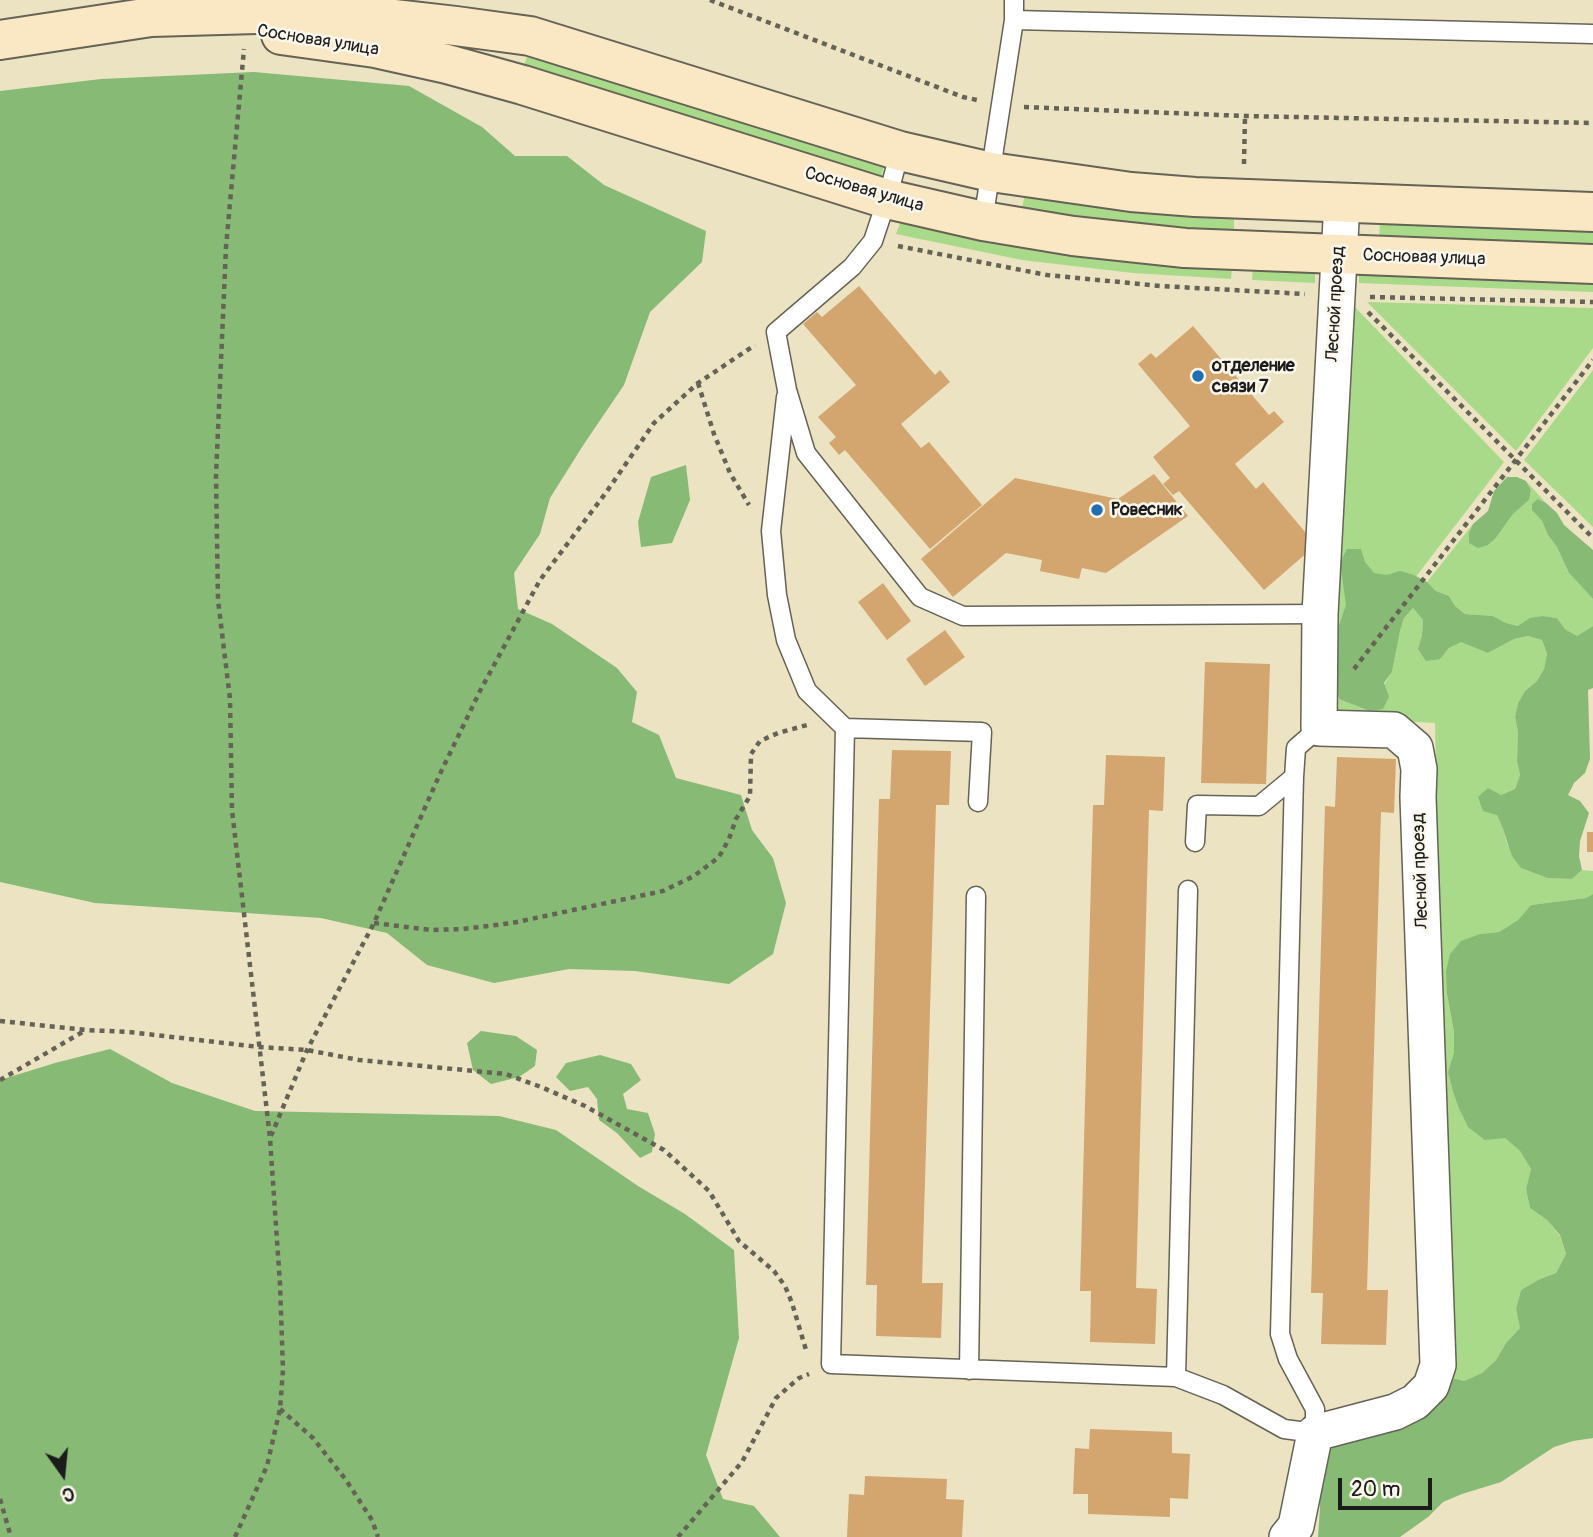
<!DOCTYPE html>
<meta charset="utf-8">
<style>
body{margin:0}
#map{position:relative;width:1593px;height:1537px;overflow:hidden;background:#ece3c3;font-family:Pangolin,sans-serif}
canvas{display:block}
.north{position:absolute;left:28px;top:1439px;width:70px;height:70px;-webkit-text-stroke:5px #fbf7ec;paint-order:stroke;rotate:165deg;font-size:19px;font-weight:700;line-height:28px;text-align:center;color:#1c1c1c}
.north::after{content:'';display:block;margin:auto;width:24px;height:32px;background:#1c1c1c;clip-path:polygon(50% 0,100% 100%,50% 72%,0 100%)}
.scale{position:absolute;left:1338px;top:1478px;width:94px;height:32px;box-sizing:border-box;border:4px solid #1c1c1c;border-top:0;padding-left:9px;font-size:21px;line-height:24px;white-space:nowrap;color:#1c1c1c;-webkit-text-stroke:5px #fbf7ec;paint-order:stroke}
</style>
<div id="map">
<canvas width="1593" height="1537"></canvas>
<div class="north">С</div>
<div class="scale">20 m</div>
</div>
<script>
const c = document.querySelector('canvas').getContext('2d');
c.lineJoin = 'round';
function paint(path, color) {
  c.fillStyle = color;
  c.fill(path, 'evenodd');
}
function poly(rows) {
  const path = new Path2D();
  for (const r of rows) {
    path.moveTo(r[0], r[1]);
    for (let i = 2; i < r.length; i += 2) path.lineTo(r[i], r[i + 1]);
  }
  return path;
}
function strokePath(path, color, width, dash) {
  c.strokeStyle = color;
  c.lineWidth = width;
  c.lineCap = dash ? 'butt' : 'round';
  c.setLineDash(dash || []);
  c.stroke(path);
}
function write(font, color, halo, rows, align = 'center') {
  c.font = font + ' Pangolin,sans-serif';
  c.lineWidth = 5;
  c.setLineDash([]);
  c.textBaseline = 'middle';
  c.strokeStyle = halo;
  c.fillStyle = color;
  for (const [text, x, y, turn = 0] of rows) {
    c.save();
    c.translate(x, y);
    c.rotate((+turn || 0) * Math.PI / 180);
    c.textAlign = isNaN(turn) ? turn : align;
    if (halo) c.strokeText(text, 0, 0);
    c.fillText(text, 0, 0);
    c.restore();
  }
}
paint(poly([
 [528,53,885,164,880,180,523,69],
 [1025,194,1234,217,1234,233,1137,226,1068,217,1022,208],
 [901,221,1232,266,1231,279,1133,273,1022,260,896,234],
 [1380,223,1593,230,1593,246,1379,239],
 [1253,267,1315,270,1315,283,1252,280],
 [1359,270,1593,279,1593,292,1359,283],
 [1367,302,1593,308,1593,348,1516,451],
 [1354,306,1504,462,1325,695],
 [1593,370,1593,527,1524,460],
 [1526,481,1546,503,1538,499,1533,511,1542,521,1548,535,1557,547,1569,573,1593,599,1593,626,1577,636,1565,629,1557,618,1543,616,1518,626,1506,623,1493,616,1465,614,1455,606,1449,596,1436,591,1427,582,1473,524,1469,533,1488,545,1495,539,1513,514,1529,500,1531,490],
 [1413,608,1423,620,1422,635,1418,649,1440,659,1449,648,1461,641,1488,653,1514,639,1528,636,1542,640,1547,655,1544,669,1537,681,1525,691,1518,703,1515,717,1518,732,1517,761,1520,775,1515,789,1501,795,1497,815,1503,829,1507,843,1521,868,1547,878,1572,879,1582,870,1593,871,1593,894,1586,898,1531,905,1518,920,1499,932,1480,934,1447,994,1454,1032,1454,1052,1448,1072,1453,1092,1459,1109,1468,1127,1505,1138,1520,1151,1531,1169,1526,1189,1530,1208,1547,1220,1560,1236,1566,1254,1556,1273,1538,1280,1521,1290,1516,1309,1520,1328,1506,1343,1496,1360,1482,1373,1464,1381,1448,1377,1435,723,1327,717,1339,699,1368,711,1392,672,1400,631,1404,618]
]), '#a9da89');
paint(poly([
 [254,72,409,86,482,127,515,156,567,156,604,185,706,231,702,262,650,312,624,385,584,444,550,498,540,534,514,573,518,609,552,624,617,668,637,692,632,722,659,735,676,778,741,795,752,830,773,858,786,903,773,954,729,984,635,971,569,969,494,983,427,965,387,933,321,918,95,903,0,882,0,91,101,79],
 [686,465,690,500,672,543,641,547,638,522,651,477],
 [1507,477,1517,477,1526,481,1531,490,1529,500,1513,514,1495,539,1488,545,1478,548,1469,543,1469,533,1473,524,1488,511,1494,491],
 [1538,499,1546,503,1557,513,1564,525,1593,550,1593,599,1569,573,1557,547,1548,535,1542,521,1532,510,1532,504],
 [1347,549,1361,549,1365,562,1374,573,1387,575,1400,571,1414,575,1427,582,1436,591,1449,596,1455,606,1465,614,1493,616,1506,623,1518,626,1530,618,1543,616,1557,618,1565,629,1577,636,1593,626,1593,688,1588,690,1590,759,1585,773,1574,783,1568,795,1580,801,1589,813,1580,841,1579,856,1582,870,1572,879,1547,878,1521,868,1512,856,1503,829,1497,815,1483,811,1478,797,1488,788,1501,795,1515,789,1520,775,1517,761,1518,732,1515,717,1518,703,1525,691,1537,681,1544,669,1547,654,1542,640,1528,636,1514,639,1488,653,1461,642,1449,648,1440,659,1426,661,1418,649,1422,635,1423,620,1413,608,1404,618,1400,631,1392,672,1384,683,1389,697,1383,709,1369,711,1339,699,1331,674,1332,646,1346,605,1340,562],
 [1593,894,1593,1438,1573,1441,1554,1447,1501,1482,1462,1494,1443,1502,1428,1517,1400,1537,1318,1537,1320,1508,1319,1488,1327,1447,1448,1377,1464,1381,1482,1373,1496,1360,1506,1343,1520,1328,1516,1309,1521,1290,1538,1280,1556,1273,1566,1254,1560,1235,1547,1220,1530,1208,1526,1189,1531,1169,1520,1151,1505,1138,1485,1140,1468,1127,1459,1109,1453,1092,1448,1072,1454,1052,1454,1032,1447,994,1446,972,1450,954,1461,941,1480,934,1499,932,1518,920,1531,905,1586,898],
 [481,1031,516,1036,537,1050,535,1066,519,1077,491,1084,473,1070,467,1043],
 [110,1049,172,1083,255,1111,499,1116,556,1130,638,1186,685,1214,734,1250,739,1338,706,1455,723,1499,754,1506,780,1537,0,1537,0,1080,55,1063],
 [600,1055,631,1064,641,1080,623,1094,627,1109,648,1113,655,1134,652,1152,640,1158,617,1133,599,1120,597,1099,588,1087,570,1091,556,1077,566,1063]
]), '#86ba75');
paint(poly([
 [859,286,935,375,940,370,950,382,901,424,921,448,929,442,982,505,930,549,845,450,839,455,829,443,836,437,818,417,856,385,803,324,817,312,822,317],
 [1193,326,1269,415,1274,411,1284,422,1235,464,1256,489,1263,482,1316,545,1264,590,1179,491,1173,495,1163,484,1170,478,1153,457,1190,426,1138,364,1151,353,1156,358],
 [1154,474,1188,516,1106,573,1082,568,1079,579,1040,571,1042,560,1006,553,953,597,921,559,1015,478,1118,499],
 [883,583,911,621,887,640,858,602],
 [945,630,965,657,925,686,906,659],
 [1205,662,1270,664,1266,784,1201,783],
 [892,750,951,751,949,805,936,805,922,1283,943,1283,941,1338,876,1336,877,1285,866,1285,879,799,890,799],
 [1106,755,1165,757,1163,811,1149,810,1136,1288,1157,1289,1155,1344,1090,1342,1091,1291,1080,1291,1093,805,1104,805],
 [1337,757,1396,759,1394,813,1381,812,1367,1290,1388,1290,1386,1345,1321,1344,1323,1293,1311,1293,1325,806,1335,807],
 [1587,832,1593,832,1593,852,1587,852],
 [1090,1429,1172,1432,1172,1453,1190,1454,1188,1499,1170,1498,1170,1517,1088,1514,1088,1494,1073,1494,1075,1448,1089,1449],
 [865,1476,947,1479,946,1499,964,1500,962,1537,847,1537,849,1494,864,1495]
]), '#d3a56f');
const lane = poly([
 [1014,20,1593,34],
 [900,151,887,199,873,241,852,267,776,332,787,390,806,453,920,597,963,616,1320,614],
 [983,221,1014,20,1014,0],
 [786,397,771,531,777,595,786,640,807,691,845,728,982,732,978,802],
 [845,728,831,1364,1176,1377,1223,1395,1284,1429,1315,1433,1315,1409,1288,1359,1280,1334,1294,777],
 [1195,842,1197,805,1259,806,1294,777,1296,748,1319,728],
 [969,1370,976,896],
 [1176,1377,1188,890]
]);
const street = poly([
 [1287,1537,1296,1526,1315,1433,1395,1412,1415,1402,1431,1386,1438,1365,1418,797,1419,769,1415,748,1394,730,1319,728,1320,614,1342,202]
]);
const secondary = poly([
 [281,35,375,48,447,64,523,85,887,199,983,221,1073,236,1185,248,1593,264],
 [0,40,151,17,292,13,377,17,456,26,530,36,900,151,991,172,1131,192,1195,197,1593,212]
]);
strokePath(lane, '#656256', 21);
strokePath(street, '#656256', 38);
strokePath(secondary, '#656256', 42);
strokePath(poly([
 [710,0,963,97,977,100],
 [1024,107,1245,116,1593,123],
 [1244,164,1245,116],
 [898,246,1047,275,1160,286,1305,294],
 [1370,297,1593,302],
 [1368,312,1593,538],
 [698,383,714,434,730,473,749,505],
 [1354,669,1593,360],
 [374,923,431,930,463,929,512,923,663,891,694,876,719,857,729,839,736,819,750,796,751,754,760,741,778,733,807,725],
 [0,1021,86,1030,129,1032,259,1047,307,1050,359,1060,506,1074,541,1087,585,1106,664,1150,709,1191,739,1241,774,1271,785,1286,792,1303,806,1350],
 [0,1080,86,1030],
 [271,1136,307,1050,374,923,439,776,480,691,540,580,605,494,654,423,698,383,755,345],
 [280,1409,313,1438,346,1480,372,1520,378,1537],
 [0,1499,11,1537],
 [235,1537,267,1466,280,1409,283,1370,280,1284,270,1138,232,810,230,699,218,600,216,476,226,247,244,49],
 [678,1537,742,1462,776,1398,799,1378,809,1374]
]), '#656256', 4.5, [5, 5]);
strokePath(lane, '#fff', 18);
strokePath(street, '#fff', 35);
strokePath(secondary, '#fae7c3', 38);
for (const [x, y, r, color] of [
 [1198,376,7,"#1f6fb2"],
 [1097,510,7,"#1f6fb2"]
]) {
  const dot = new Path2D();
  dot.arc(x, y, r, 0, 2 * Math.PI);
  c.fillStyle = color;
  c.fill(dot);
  strokePath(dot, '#fbf7ec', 2.5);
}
write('18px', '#1c1c1c', '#fbf7ec', [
 ["Сосновая улица",318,41,9],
 ["Сосновая улица",864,190,16],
 ["Сосновая улица",1424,258,2],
 ["Лесной проезд",1336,304,-87],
 ["Лесной проезд",1421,871,-92]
]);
write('bold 18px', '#1c1c1c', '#fbf7ec', [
 ["отделение",1212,366],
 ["связи 7",1212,387],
 ["Ровесник",1111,510]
], 'left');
</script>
